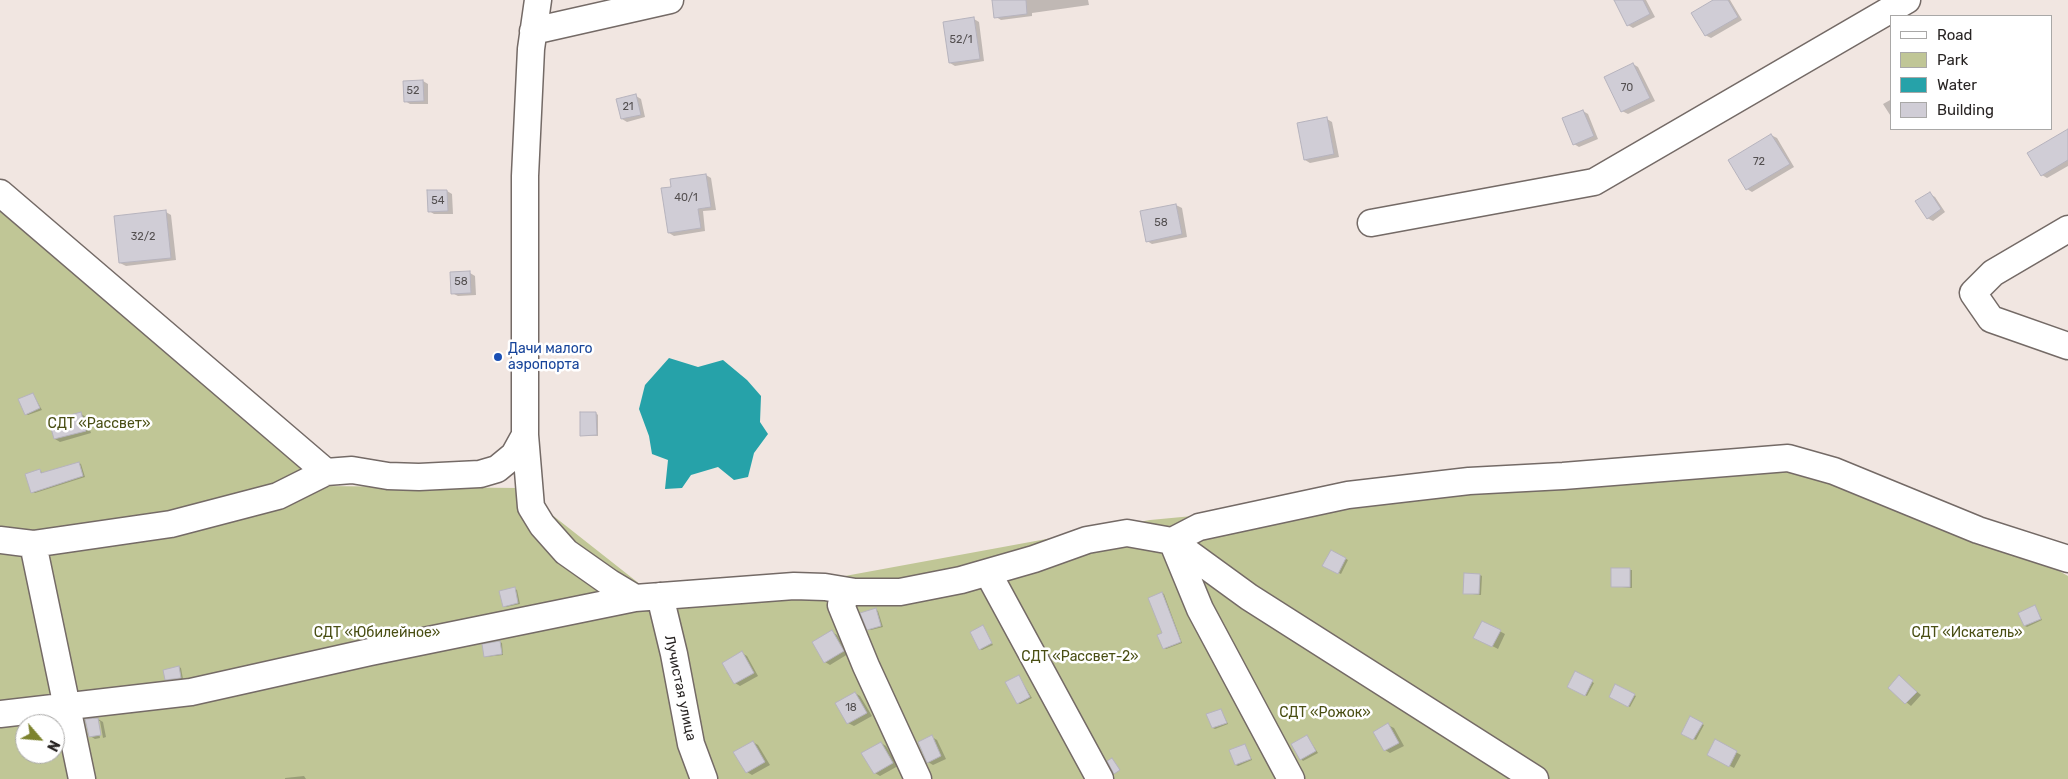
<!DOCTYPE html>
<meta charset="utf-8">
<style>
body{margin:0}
#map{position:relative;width:2068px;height:779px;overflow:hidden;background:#f1e6e1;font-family:Rubik,sans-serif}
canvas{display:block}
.legend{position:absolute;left:1890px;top:15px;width:162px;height:115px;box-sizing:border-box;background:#fff;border:1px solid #a9a8a7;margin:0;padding:6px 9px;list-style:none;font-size:15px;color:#292524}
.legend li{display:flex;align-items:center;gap:10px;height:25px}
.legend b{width:25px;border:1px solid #a9a8a7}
.north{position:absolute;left:15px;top:714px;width:50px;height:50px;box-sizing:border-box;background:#fff;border:1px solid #a9a8a7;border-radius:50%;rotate:117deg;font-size:14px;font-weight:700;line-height:20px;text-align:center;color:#292524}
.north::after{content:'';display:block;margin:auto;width:18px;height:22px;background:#7d832e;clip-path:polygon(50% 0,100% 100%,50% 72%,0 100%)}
</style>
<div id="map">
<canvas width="2068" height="779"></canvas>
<ul class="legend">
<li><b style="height:6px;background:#fff"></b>Road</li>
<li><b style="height:14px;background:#c0c696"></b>Park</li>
<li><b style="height:14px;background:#26a2a9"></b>Water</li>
<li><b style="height:14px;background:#d0cdd6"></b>Building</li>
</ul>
<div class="north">N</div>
</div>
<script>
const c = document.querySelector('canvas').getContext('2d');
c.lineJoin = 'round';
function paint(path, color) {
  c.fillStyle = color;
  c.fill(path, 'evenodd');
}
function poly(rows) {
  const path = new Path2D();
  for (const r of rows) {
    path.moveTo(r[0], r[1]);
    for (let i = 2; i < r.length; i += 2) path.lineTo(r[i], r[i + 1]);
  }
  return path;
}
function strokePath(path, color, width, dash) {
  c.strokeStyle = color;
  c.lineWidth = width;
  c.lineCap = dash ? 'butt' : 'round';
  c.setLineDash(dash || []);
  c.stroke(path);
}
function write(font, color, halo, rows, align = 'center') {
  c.font = font + ' Rubik,sans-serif';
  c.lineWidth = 5;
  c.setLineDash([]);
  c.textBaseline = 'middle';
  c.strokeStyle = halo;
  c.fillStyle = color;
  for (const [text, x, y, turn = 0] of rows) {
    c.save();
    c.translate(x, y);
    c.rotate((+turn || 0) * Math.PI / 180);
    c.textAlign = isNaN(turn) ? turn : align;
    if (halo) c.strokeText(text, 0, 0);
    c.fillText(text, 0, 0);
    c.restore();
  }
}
paint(poly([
 [0,204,321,486,518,488,655,596,834,578,1150,520,1769,462,1956,512,2068,576,2068,779,0,779],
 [25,724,55,724,55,754,25,754]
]), '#c0c696');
paint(poly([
 [669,358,698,367,723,360,747,380,761,396,760,422,768,434,754,453,748,477,734,480,718,467,691,475,682,488,665,489,668,460,652,454,649,436,639,409,645,385]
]), '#26a2a9');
paint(poly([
 [993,0,1088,0,1089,5,1032,13,1032,16,1001,20,996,17],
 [1615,0,1646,0,1655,17,1633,28,1628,25],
 [1715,0,1730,0,1742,20,1711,38,1705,35],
 [974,19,979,22,984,61,955,66,950,63],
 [1633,64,1638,67,1655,101,1628,114,1622,111],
 [423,81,428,84,428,104,410,104,405,101],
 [636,96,641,99,645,117,627,122,622,119],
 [1892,99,1892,118,1883,104],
 [1583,111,1588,114,1598,139,1579,147,1574,144],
 [1327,119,1332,122,1339,157,1310,163,1305,160],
 [2068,130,2068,166,2047,178,2042,175,2029,153],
 [1771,135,1777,138,1794,167,1752,192,1747,189,1730,160],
 [706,175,711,178,716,210,703,211,705,231,674,236,669,233,673,188],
 [447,191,452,194,453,214,434,214,429,211],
 [1930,194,1935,197,1945,212,1933,221,1927,218],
 [1176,205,1182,208,1187,237,1152,244,1147,241,1141,212],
 [166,212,171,215,176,260,126,266,120,263,116,217],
 [470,273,475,276,476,295,458,296,452,293],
 [33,394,42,410,28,415,26,414],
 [596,413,598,415,598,436,582,435],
 [81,414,86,417,91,433,60,442,55,439],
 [79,463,81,464,85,477,35,493,32,492,40,470,43,474],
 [1331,551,1348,560,1341,574,1324,566],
 [1612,569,1632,570,1632,588,1612,586],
 [1480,575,1482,576,1481,595,1464,593],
 [515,589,517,590,520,604,506,607,504,606],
 [1162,593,1164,594,1182,643,1166,649,1164,648],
 [2035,607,2042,620,2027,627,2025,626],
 [876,610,878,611,883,627,871,630,868,629],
 [1483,622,1505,634,1498,649,1475,637],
 [983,627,993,645,982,650,980,649],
 [832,632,837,635,848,654,830,665,825,662],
 [500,642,502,643,503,655,485,657],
 [742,653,747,656,758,676,740,686,735,683],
 [179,667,181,668,183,679,166,679],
 [1576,673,1594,683,1587,696,1569,686],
 [1019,677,1032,698,1020,704,1018,703],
 [1900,677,1921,695,1911,706,1889,688],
 [1616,686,1636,696,1630,707,1610,697],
 [855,693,860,696,872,716,854,726,848,723],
 [1221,710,1228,724,1215,729,1213,728],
 [1691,718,1704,725,1696,740,1682,733],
 [98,719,103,722,106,737,103,738,100,721,97,721,100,738,95,739,90,736],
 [1388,725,1394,728,1404,746,1390,753,1385,750],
 [1307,736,1318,753,1303,761,1301,759],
 [932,737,937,740,946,759,933,765,928,762],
 [1716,741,1741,755,1734,768,1709,755],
 [753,742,758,745,770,765,752,775,747,772],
 [881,743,886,746,898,766,880,776,875,773],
 [1245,745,1252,760,1238,766,1236,765],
 [304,776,306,779,285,779,285,778]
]), '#0003');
const building = poly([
 [992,0,1026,0,1027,14,994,18,992,0],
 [1614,0,1643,0,1650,14,1627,26,1614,0],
 [1713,0,1728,0,1738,17,1705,36,1691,13,1713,0],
 [974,17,980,59,949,63,943,22,974,17],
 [1633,63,1650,98,1621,112,1604,77,1633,63],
 [423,80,424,101,404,102,403,81,423,80],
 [636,94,641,115,621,119,616,99,636,94],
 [1583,110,1594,136,1573,145,1562,118,1583,110],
 [1327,117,1334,154,1304,160,1297,123,1327,117],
 [2068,129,2068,160,2041,176,2027,153,2068,129],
 [1771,134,1790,164,1746,190,1728,160,1771,134],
 [706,174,711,207,698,209,701,228,668,233,661,188,671,187,670,179,706,174],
 [427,190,447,190,448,211,428,212,427,190],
 [1930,192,1941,209,1927,219,1915,201,1930,192],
 [1176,204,1182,234,1146,242,1140,211,1176,204],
 [166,210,171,258,119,263,114,216,166,210],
 [470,271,471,293,451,294,450,272,470,271],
 [33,393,40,408,25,415,18,399,33,393],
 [81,412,86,431,54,439,49,421,81,412],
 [580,412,596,412,597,435,580,436,580,412],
 [79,462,83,476,31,493,25,474,40,469,41,473,79,462],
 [1331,550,1346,558,1338,574,1322,566,1331,550],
 [1611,568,1630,568,1630,587,1611,587,1611,568],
 [1464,573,1480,574,1479,594,1463,594,1464,573],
 [515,587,518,603,503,607,499,591,515,587],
 [1162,592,1181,642,1163,649,1157,635,1162,633,1148,598,1162,592],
 [2035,605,2041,619,2024,626,2018,613,2035,605],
 [876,608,881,626,867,630,860,613,876,608],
 [1482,621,1501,630,1492,647,1473,638,1482,621],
 [983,625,992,643,979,650,970,632,983,625],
 [832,630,844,651,824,663,812,642,832,630],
 [500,641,502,654,484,657,482,644,500,641],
 [742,651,754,673,734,684,722,663,742,651],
 [179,666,181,678,165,680,163,670,179,666],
 [1575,671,1593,680,1585,696,1567,687,1575,671],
 [1019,675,1030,697,1017,704,1005,682,1019,675],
 [1899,675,1917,692,1905,704,1888,688,1899,675],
 [1615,684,1635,694,1628,707,1609,697,1615,684],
 [855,692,867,713,847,724,835,703,855,692],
 [1221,709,1227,723,1212,728,1206,714,1221,709],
 [1690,716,1703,723,1693,740,1681,734,1690,716],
 [98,718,101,735,89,737,85,719,98,718],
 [1388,723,1399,743,1384,751,1373,732,1388,723],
 [932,735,941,756,927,763,918,742,932,735],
 [1307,735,1316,751,1300,760,1291,744,1307,735],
 [1715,739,1737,751,1729,767,1707,755,1715,739],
 [753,741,765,762,746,773,733,752,753,741],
 [881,742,893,763,874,774,861,753,881,742],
 [1245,744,1251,759,1235,765,1229,750,1245,744],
 [1112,758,1120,770,1114,774,1107,761,1112,758]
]);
paint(building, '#d0cdd6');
strokePath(building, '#b6b3bd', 1);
const minor = poly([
 [538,0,531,49,525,176,525,435,531,507,542,525,566,552,610,583,635,598,794,586,825,587,855,592,900,592,961,580,1034,559,1087,540,1127,533,1172,541,1249,597,1535,779],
 [533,31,670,0],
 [0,193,326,472,352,470,388,476,419,477,480,474,497,469,514,455,525,435],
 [1371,223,1594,182,1907,0],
 [2068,229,1993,273,1973,293,1991,319,2068,346],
 [0,540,33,544,171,524,278,496,326,472],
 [1172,541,1199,527,1348,495,1469,481,1563,476,1788,458,1834,471,1978,530,2068,559],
 [1172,541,1200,609,1291,779],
 [33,544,82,779],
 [988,573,1100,779],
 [849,591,841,605,866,666,918,779],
 [660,596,674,654,691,744,704,779],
 [0,714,191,692,370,652,635,598]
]);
strokePath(minor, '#746a66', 29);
strokePath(minor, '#fff', 26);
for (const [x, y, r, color] of [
 [498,357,5,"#1a4fb4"]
]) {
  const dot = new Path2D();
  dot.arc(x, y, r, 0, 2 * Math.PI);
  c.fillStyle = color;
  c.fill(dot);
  strokePath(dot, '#fff', 2);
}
write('11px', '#534f50', null, [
 ["52/1",961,40],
 ["70",1627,88],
 ["52",413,91],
 ["21",628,107],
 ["72",1759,162],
 ["40/1",686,198],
 ["54",438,201],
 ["58",1161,223],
 ["32/2",143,237],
 ["58",461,282],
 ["18",851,708]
]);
write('14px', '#164399', '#fff', [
 ["Дачи малого",508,349],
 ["аэропорта",508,365]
], 'left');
write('14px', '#494e13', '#fff', [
 ["СДТ «Рассвет»",99,424],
 ["СДТ «Юбилейное»",377,633],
 ["СДТ «Искатель»",1967,633],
 ["СДТ «Рассвет-2»",1080,657],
 ["СДТ «Рожок»",1325,713]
]);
write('14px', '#292524', '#fff', [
 ["Лучистая улица",680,688,78]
]);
</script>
